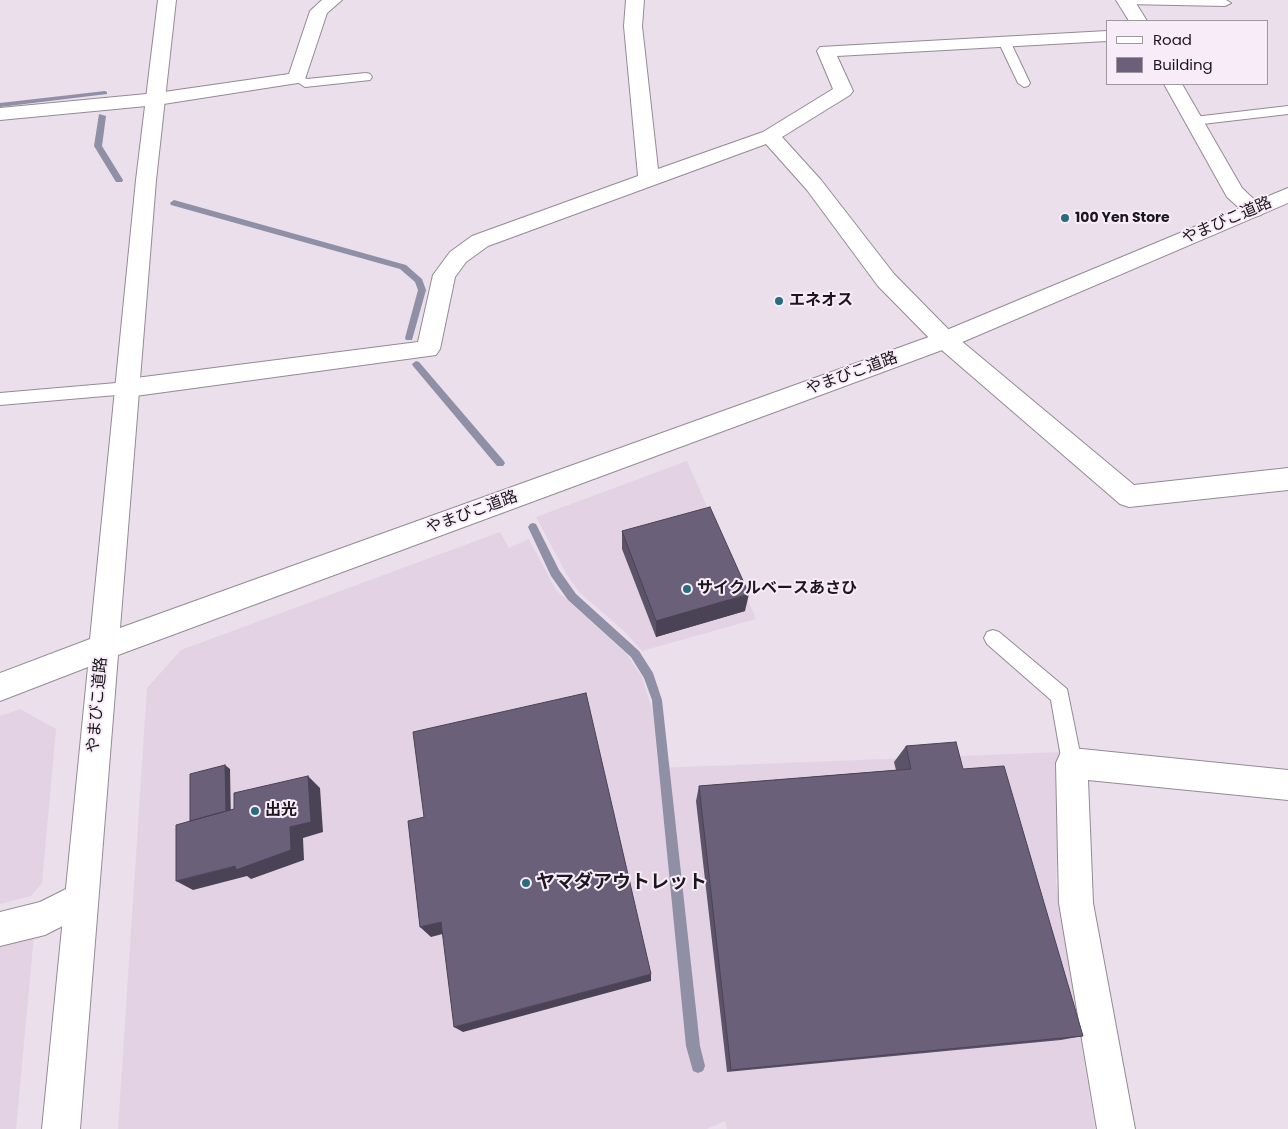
<!DOCTYPE html>
<meta charset="utf-8">
<style>
body{margin:0}
#map{position:relative;width:1288px;height:1129px;overflow:hidden;background:#eadfeb;font-family:Poppins,sans-serif}
canvas{display:block}
.legend{position:absolute;left:1106px;top:20px;width:162px;height:65px;box-sizing:border-box;background:#f7ecf8;border:1px solid #9f97a0;margin:0;padding:6px 9px;list-style:none;font-size:15px;color:#1b171c}
.legend li{display:flex;align-items:center;gap:10px;height:25px}
.legend b{width:25px;border:1px solid #9f97a0}
</style>
<div id="map">
<canvas width="1288" height="1129"></canvas>
<ul class="legend">
<li><b style="height:6px;background:#fff"></b>Road</li>
<li><b style="height:14px;background:#6a6079"></b>Building</li>
</ul>
</div>
<script>
const c = document.querySelector('canvas').getContext('2d');
c.lineJoin = 'round';
function paint(path, color) {
  c.fillStyle = color;
  c.fill(path, 'evenodd');
}
function poly(rows) {
  const path = new Path2D();
  for (const r of rows) {
    path.moveTo(r[0], r[1]);
    for (let i = 2; i < r.length; i += 2) path.lineTo(r[i], r[i + 1]);
  }
  return path;
}
function strokePath(path, color, width, dash) {
  c.strokeStyle = color;
  c.lineWidth = width;
  c.lineCap = dash ? 'butt' : 'round';
  c.setLineDash(dash || []);
  c.stroke(path);
}
function write(font, color, halo, rows, align = 'center') {
  c.font = font + ' Poppins,"Noto Sans JP",sans-serif';
  c.lineWidth = 4;
  c.setLineDash([]);
  c.textBaseline = 'middle';
  c.strokeStyle = halo;
  c.fillStyle = color;
  for (const [text, x, y, turn = 0] of rows) {
    c.save();
    c.translate(x, y);
    c.rotate((+turn || 0) * Math.PI / 180);
    c.textAlign = isNaN(turn) ? turn : align;
    if (halo) c.strokeText(text, 0, 0);
    c.fillText(text, 0, 0);
    c.restore();
  }
}
paint(poly([
 [687,461,756,619,642,651,624,631,579,592,567,575,536,517],
 [500,532,509,548,529,539,556,590,626,653,642,677,653,712,658,768,1060,752,1056,883,1095,1129,727,1129,725,1121,707,1129,118,1129,147,688,181,650],
 [20,709,56,729,42,883,31,896,0,904,0,716],
 [34,935,16,1129,0,1129,0,945]
]), '#e3d2e4');
paint(poly([
 [105,91,107,92,107,94,0,107,0,103,105,91],
 [99,114,106,116,102,146,123,180,122,182,116,182,94,146,99,114],
 [174,200,406,265,422,279,426,290,412,340,406,340,405,338,418,290,415,282,400,269,171,205,170,203,174,200],
 [416,361,419,362,503,460,505,463,503,466,497,466,413,366,412,364,416,361],
 [533,523,536,524,559,570,576,594,639,651,653,673,662,700,700,1046,705,1066,703,1071,698,1073,693,1071,686,1046,652,700,644,678,631,657,568,600,551,576,528,527,530,524,533,523]
]), '#8f8fa6');
const lane = poly([
 [1121,0,1226,0,1231,3,1225,6,1126,4,1122,3,1121,0],
 [1004,38,1010,41,1030,83,1028,86,1024,87,1018,83,998,41,1004,38],
 [366,73,370,74,372,77,370,80,305,87,291,78,297,74,307,79,366,73],
 [1288,106,1288,114,1194,125,1188,121,1194,117,1288,106],
 [128,382,133,384,136,388,133,392,128,394,0,405,0,393,128,382],
 [993,630,999,632,1067,689,1082,763,1079,770,1072,773,1065,770,1062,763,1051,700,987,644,984,638,987,632,993,630]
]);
const street = poly([
 [322,0,342,0,327,13,304,82,157,105,0,120,0,108,157,93,289,74,310,11,322,0],
 [626,0,644,0,642,26,658,169,763,132,833,89,817,51,820,47,1107,31,1107,41,837,56,853,91,850,95,782,137,821,180,894,274,953,334,1134,485,1288,468,1288,490,1129,507,1120,504,937,346,878,286,807,190,766,144,488,246,466,262,455,277,440,349,436,355,128,397,119,395,116,388,119,381,128,379,418,342,433,275,450,252,472,236,638,176,624,26,626,0],
 [1116,0,1134,0,1147,21,1129,21,1116,0],
 [1164,84,1182,84,1242,188,1265,210,1261,215,1254,217,1247,215,1227,197,1164,84],
 [1072,748,1288,770,1288,800,1088,780,1093,903,1135,1129,1097,1129,1059,903,1056,763,1061,752,1072,748],
 [80,882,92,887,97,899,92,911,45,935,0,946,0,912,40,902,80,882]
]);
const secondary = poly([
 [158,0,176,0,156,180,120,628,937,334,1288,188,1288,203,953,346,118,655,80,1129,42,1129,88,667,0,701,0,673,90,639,136,180,158,0]
]);
strokePath(lane, '#948a95', 2);
strokePath(street, '#948a95', 2);
strokePath(secondary, '#948a95', 2);
paint(lane, '#fff');
paint(street, '#fff');
paint(secondary, '#fff');
paint(poly([
 [622,531,745,611,656,637,622,549],
 [906,746,963,769,1083,1036,1061,1040,727,1072,696,801,699,786,896,770,894,762]
]), '#5b5368');
paint(poly([
 [749,594,745,611,656,637,656,621],
 [225,765,230,769,231,822,196,831],
 [308,776,320,788,323,832,303,838,304,860,251,879,247,876,193,890,176,881,235,866,290,827],
 [441,922,450,932,431,937,420,927],
 [651,974,651,981,463,1032,454,1027]
]), '#4a4355');
const building = poly([
 [710,507,749,594,656,621,622,531,710,507],
 [586,693,651,974,454,1027,441,922,420,927,408,821,424,817,413,732,586,693],
 [956,742,963,769,1004,766,1083,1036,731,1070,699,786,911,769,906,746,956,742],
 [225,765,226,811,190,821,190,774,225,765],
 [308,776,311,822,290,827,291,850,236,870,235,866,176,881,176,825,234,809,234,793,308,776]
]);
paint(building, '#6a6079');
strokePath(building, '#4a4355', 1);
for (const [x, y, r, color] of [
 [1065,218,5,"#286c7d"],
 [779,301,5,"#286c7d"],
 [687,589,5,"#286c7d"],
 [255,811,5,"#286c7d"],
 [526,883,5,"#286c7d"]
]) {
  const dot = new Path2D();
  dot.arc(x, y, r, 0, 2 * Math.PI);
  c.fillStyle = color;
  c.fill(dot);
  strokePath(dot, '#f7ecf8', 2);
}
write('bold 14px', '#1b171c', '#f7ecf8', [
 ["100 Yen Store",1075,218]
], 'left');
write('16px', '#1b171c', '#f7ecf8', [
 ["やまびこ道路",1227,221,-23],
 ["やまびこ道路",852,374,-20],
 ["やまびこ道路",472,513,-20],
 ["やまびこ道路",98,705,-85]
]);
write('bold 16px', '#1b171c', '#f7ecf8', [
 ["エネオス",789,301],
 ["サイクルベースあさひ",697,589],
 ["出光",265,811]
], 'left');
write('bold 19px', '#1b171c', '#f7ecf8', [
 ["ヤマダアウトレット",536,883]
], 'left');
</script>
